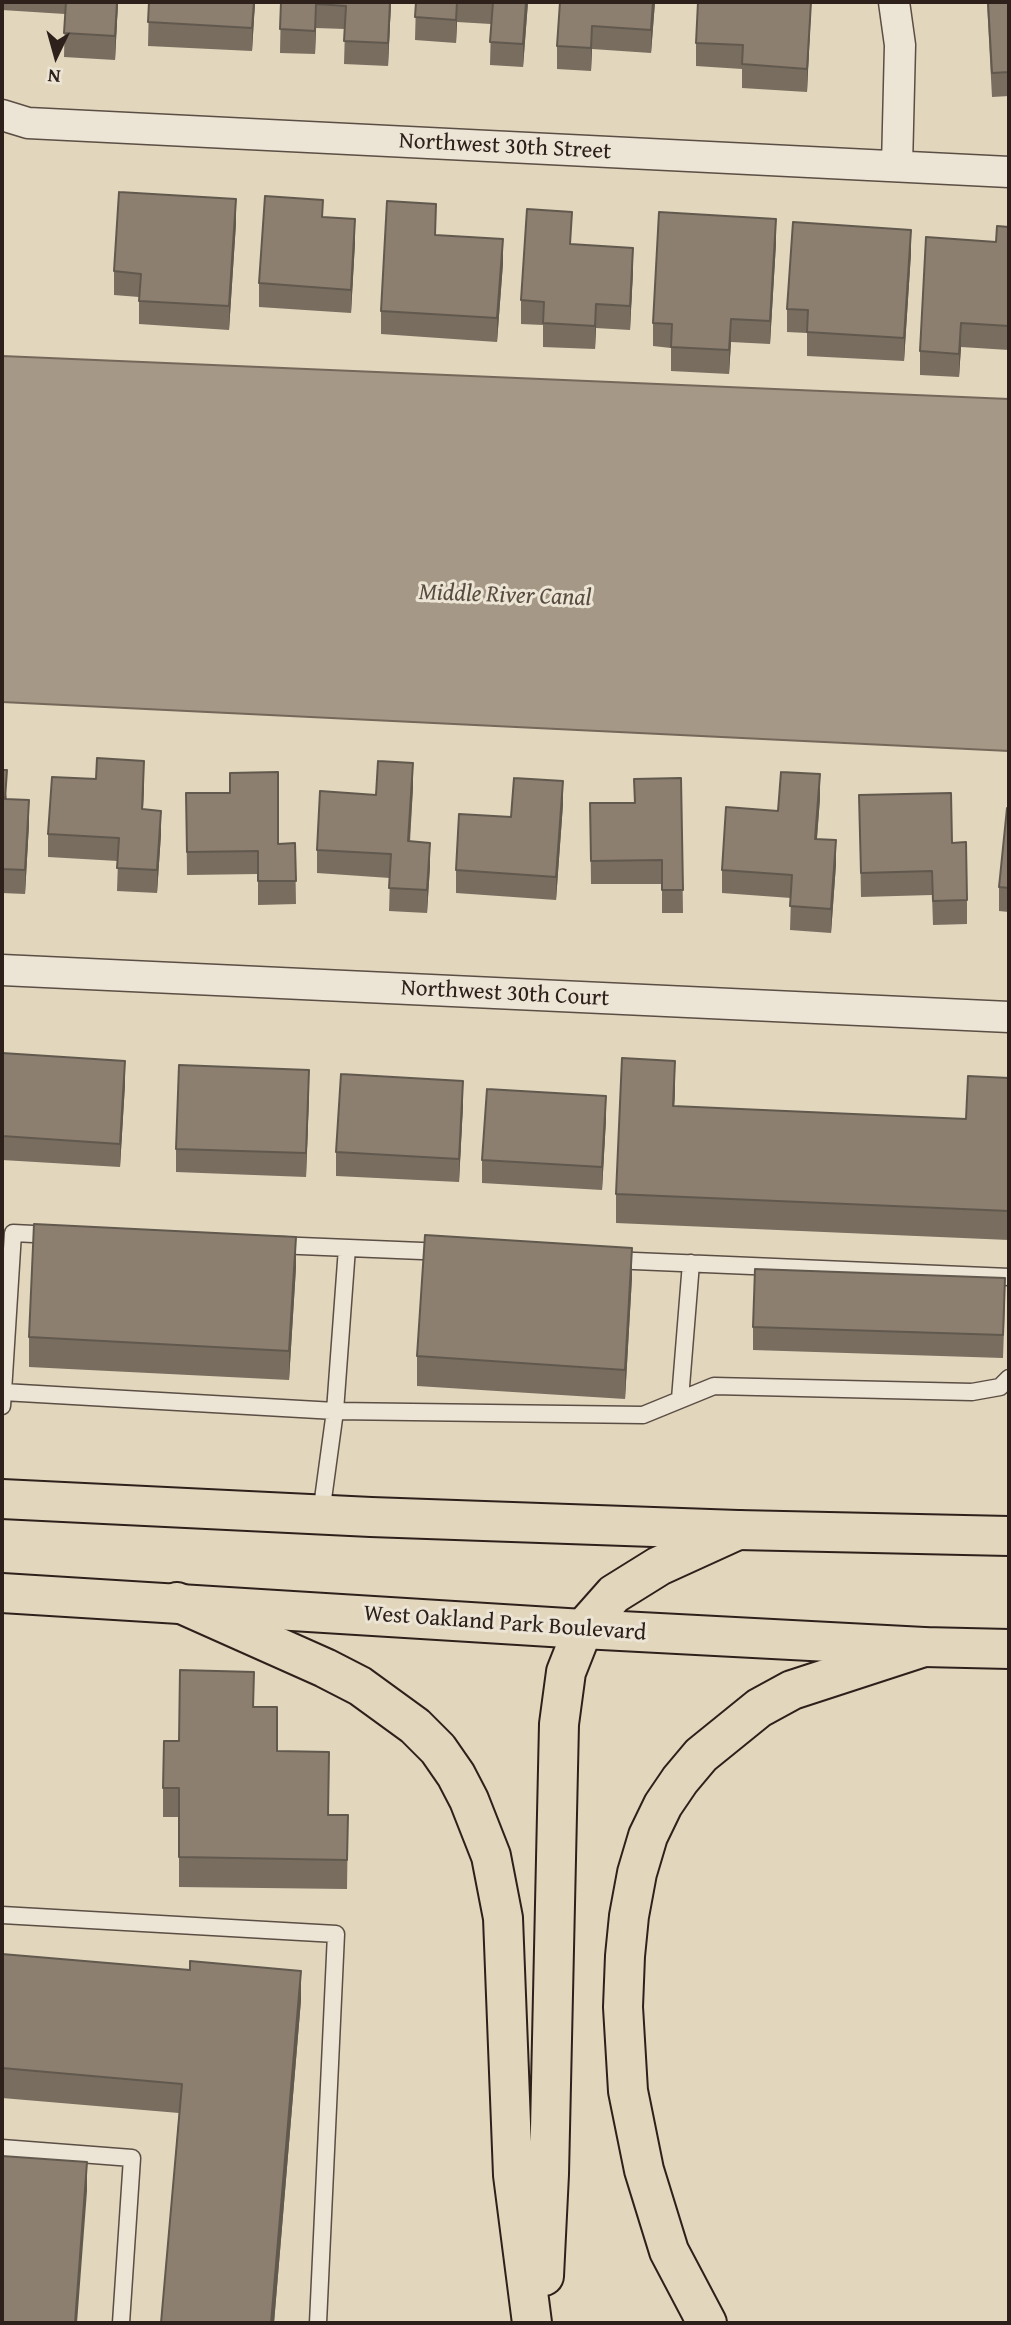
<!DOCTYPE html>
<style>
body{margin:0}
#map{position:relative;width:1011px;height:2325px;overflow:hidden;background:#e2d6bd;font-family:"Gentium Book Plus",serif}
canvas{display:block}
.frame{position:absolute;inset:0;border:4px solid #2e211b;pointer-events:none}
.north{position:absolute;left:21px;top:21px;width:70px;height:70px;-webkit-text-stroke:5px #ece4d4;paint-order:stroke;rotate:185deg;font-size:19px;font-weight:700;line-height:28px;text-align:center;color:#2e211b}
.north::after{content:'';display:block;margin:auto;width:24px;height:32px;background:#2e211b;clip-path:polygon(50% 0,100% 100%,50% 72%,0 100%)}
</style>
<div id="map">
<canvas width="1011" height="2325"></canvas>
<div class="frame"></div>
<div class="north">N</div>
</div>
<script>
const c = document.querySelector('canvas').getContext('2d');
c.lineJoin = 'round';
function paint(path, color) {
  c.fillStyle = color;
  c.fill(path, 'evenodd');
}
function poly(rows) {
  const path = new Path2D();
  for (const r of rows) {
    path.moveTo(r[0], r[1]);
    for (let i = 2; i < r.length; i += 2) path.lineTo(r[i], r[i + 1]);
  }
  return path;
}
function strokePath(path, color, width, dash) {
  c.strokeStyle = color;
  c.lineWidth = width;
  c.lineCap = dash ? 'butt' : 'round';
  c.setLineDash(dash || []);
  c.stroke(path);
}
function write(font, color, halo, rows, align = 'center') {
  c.font = font + ' "Gentium Book Plus",serif';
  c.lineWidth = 6;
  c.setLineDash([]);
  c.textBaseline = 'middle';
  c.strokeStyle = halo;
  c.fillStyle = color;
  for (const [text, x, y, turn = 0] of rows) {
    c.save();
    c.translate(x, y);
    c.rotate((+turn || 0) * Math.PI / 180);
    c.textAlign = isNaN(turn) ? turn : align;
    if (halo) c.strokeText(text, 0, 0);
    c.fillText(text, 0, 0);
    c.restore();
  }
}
const water = poly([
 [2,356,1009,399,1009,751,2,702,2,356]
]);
paint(water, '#a59886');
strokePath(water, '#75685b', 2);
const service = poly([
 [276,1245,446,1252],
 [347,1248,335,1411,643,1415,714,1386,972,1392,1000,1387,1009,1378],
 [611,1260,1009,1277],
 [3,1392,13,1233,54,1235],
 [680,1399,691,1263],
 [2,1406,3,1392,335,1411,321,1514],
 [2,1915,336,1934,318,2323],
 [2,2148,132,2158,121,2323]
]);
const minor = poly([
 [894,2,900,45,897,166],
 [2,115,28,123,1009,172],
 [2,970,1009,1017]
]);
const primary = poly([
 [2,1499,371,1517,738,1530,1009,1536],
 [2,1593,583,1629,924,1647,1009,1649]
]);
const motorway = poly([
 [177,1602,325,1668,360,1686,415,1726,438,1749,456,1775,469,1800,491,1856,503,1918,513,2175,532,2323],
 [544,2276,549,2174,559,1724,566,1672,583,1629,614,1594,659,1566,738,1530],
 [707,2323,669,2251,644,2170,628,2091,623,2007,625,1956,629,1916,637,1873,648,1836,663,1805,680,1780,701,1755,759,1708,792,1690,924,1647]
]);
strokePath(service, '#5b4e44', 19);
strokePath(minor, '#5b4e44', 33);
strokePath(primary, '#2e211b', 42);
strokePath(motorway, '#2e211b', 42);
strokePath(service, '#ece4d4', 16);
strokePath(minor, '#ece4d4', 30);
strokePath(primary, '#e2d6bd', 38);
strokePath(motorway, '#e2d6bd', 38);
paint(poly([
 [2,2,118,2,115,60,64,57,65,14,2,10],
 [149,2,255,2,252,51,148,46],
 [281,2,391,2,388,66,344,64,345,29,316,28,315,54,280,53],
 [416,2,528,2,523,67,490,65,491,24,457,22,456,43,415,40],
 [560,2,655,2,651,53,592,49,591,71,557,69,557,46],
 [811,2,807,92,742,88,742,69,696,66,696,43],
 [987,2,1009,2,1009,96,992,97],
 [323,217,355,242,351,313,259,307,259,283],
 [236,223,229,330,139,324,139,297,114,295,114,271],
 [1009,227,1009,350,961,347,959,377,920,375,920,351,996,242],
 [436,235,503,263,497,342,381,334,381,311],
 [776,243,770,344,731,342,729,374,671,371,671,348,653,346,653,323],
 [571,244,633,271,630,330,596,328,595,349,543,347,543,325,521,324,521,300],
 [911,253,904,361,807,356,807,333,787,332,787,309],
 [2,770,7,799,29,824,25,894,2,893],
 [230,773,278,844,295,843,296,904,258,905,258,874,187,875,186,793,230,793],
 [681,778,683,913,662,913,662,884,591,884,590,803,634,803],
 [144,784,143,809,161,834,157,893,117,891,118,861,48,857,48,834],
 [413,787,410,842,430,866,427,913,389,911,390,878,317,873,317,850,376,795],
 [859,795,952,843,967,900,967,924,933,925,932,895,861,897],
 [820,798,817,839,836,864,831,933,790,930,791,898,722,893,722,870,778,811],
 [563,804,556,900,456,893,456,870,511,817],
 [1009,809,1009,912,999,911,999,887],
 [2,1053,125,1084,120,1167,2,1160],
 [1009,1078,1009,1240,616,1223,616,1194,675,1090,674,1106,966,1119],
 [309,1094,306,1177,176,1172,176,1149],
 [463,1105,459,1182,336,1176,336,1152],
 [606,1119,602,1190,482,1183,482,1160],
 [296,1267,289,1380,29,1367,29,1337],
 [632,1277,625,1399,417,1386,417,1356],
 [1005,1301,1003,1358,753,1350,753,1327],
 [254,1707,277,1751,328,1815,348,1815,347,1889,179,1887,179,1817,163,1817,163,1788,179,1741],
 [2,1954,301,2000,274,2323,161,2323,179,2113,2,2098]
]), '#786d5f');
paint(poly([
 [117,2,118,2,115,60,115,36],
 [254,2,255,2,252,51,252,28],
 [390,2,391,2,388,66,388,43],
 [457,2,457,22,456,43,456,20],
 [526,2,528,2,523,67,523,44],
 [653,2,655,2,651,53,651,30],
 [811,2,811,11,807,92,807,69],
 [316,4,316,28,315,54,315,31],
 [592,26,592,49,591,71,591,48],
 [236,199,236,223,229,330,229,306],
 [355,219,355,242,351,313,351,290],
 [776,219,776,243,770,344,770,321],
 [911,230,911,253,904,361,904,338],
 [503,239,503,263,497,342,497,318],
 [633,248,633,271,630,330,630,306],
 [596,304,596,328,595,349,595,326],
 [731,319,731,342,729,374,729,350],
 [961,323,961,347,959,377,959,354],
 [144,761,144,784,142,832,142,809],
 [413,763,413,787,408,865,408,841],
 [820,774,820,798,815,862,815,839],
 [563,781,563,804,556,900,556,877],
 [29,800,29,824,25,894,25,870],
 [161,811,161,834,157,893,157,870],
 [836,840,836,864,831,933,831,909],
 [430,843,430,866,427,913,427,890],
 [125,1061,125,1084,120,1167,120,1144],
 [675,1061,675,1090,673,1136,673,1106],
 [309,1070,309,1094,306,1177,306,1153],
 [463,1081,463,1105,459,1182,459,1159],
 [606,1096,606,1119,602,1190,602,1167],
 [296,1237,296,1267,289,1380,289,1351],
 [632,1248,632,1277,625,1399,625,1370],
 [301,1971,301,2000,274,2323,271,2323],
 [87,2162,87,2191,77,2323,75,2323]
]), '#62594e');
const building = poly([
 [66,2,117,2,115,36,64,33,66,2],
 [149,2,254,2,252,28,148,22,149,2],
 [281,2,390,2,388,43,344,41,346,6,316,4,315,31,280,29,281,2],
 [416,2,457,2,456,20,415,17,416,2],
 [493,2,526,2,523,44,490,42,493,2],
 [560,2,653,2,651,30,592,26,591,48,557,46,560,2],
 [698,2,811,2,807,69,742,64,743,45,696,43,698,2],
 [988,2,1009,2,1009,72,992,73,988,2],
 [119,192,236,199,229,306,139,301,141,274,114,271,119,192],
 [265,196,323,200,322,217,355,219,351,290,259,283,265,196],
 [387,201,436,204,435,235,503,239,497,318,381,311,387,201],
 [527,209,572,212,570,244,633,248,630,306,596,304,595,326,543,323,544,302,521,300,527,209],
 [659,212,776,219,770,321,731,319,729,350,671,347,672,324,653,323,659,212],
 [793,222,911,230,904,338,807,332,808,310,787,309,793,222],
 [997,226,1009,227,1009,326,961,323,959,354,920,351,926,237,996,242,997,226],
 [97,758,144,761,142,809,161,811,157,870,117,868,119,838,48,834,52,777,96,779,97,758],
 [378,761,413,763,408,841,430,843,427,890,389,888,391,854,317,850,320,791,376,795,378,761],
 [2,770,7,770,5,799,29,800,25,870,2,869,2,770],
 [278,772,278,844,295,843,296,881,258,881,258,851,187,852,186,793,230,793,230,773,278,772],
 [781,772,820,774,815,839,836,840,831,909,790,906,792,875,722,870,726,807,778,811,781,772],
 [514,778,563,781,556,877,456,870,459,814,511,817,514,778],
 [681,778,683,890,662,890,662,860,591,861,590,803,635,803,634,779,681,778],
 [951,793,952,843,966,842,967,900,933,901,932,871,861,873,859,795,951,793],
 [1007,808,1009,809,1009,888,999,887,1007,808],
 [2,1053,125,1061,120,1144,2,1136,2,1053],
 [622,1058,675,1061,673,1106,966,1119,968,1076,1009,1078,1009,1211,616,1194,622,1058],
 [179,1065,309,1070,306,1153,176,1149,179,1065],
 [341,1074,463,1081,459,1159,336,1152,341,1074],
 [487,1089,606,1096,602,1167,482,1160,487,1089],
 [34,1224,296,1237,289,1351,29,1337,34,1224],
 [425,1235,632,1248,625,1370,417,1356,425,1235],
 [755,1269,1005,1278,1003,1335,753,1327,755,1269],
 [180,1670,254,1672,253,1707,277,1707,277,1751,329,1752,328,1815,348,1815,347,1860,179,1857,179,1788,163,1788,164,1741,179,1741,180,1670],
 [2,1954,190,1970,190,1961,301,1971,271,2323,161,2323,182,2084,2,2068,2,1954],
 [2,2156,87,2162,75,2323,2,2323,2,2156]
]);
paint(building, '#8c7f6f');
strokePath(building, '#62594e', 2);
write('23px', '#2e211b', '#ece4d4', [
 ["Northwest 30th Street",505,147,3],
 ["Northwest 30th Court",505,994,3],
 ["West Oakland Park Boulevard",505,1624,4]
]);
write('italic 24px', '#584b40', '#ece4d4', [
 ["Middle River Canal",505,596,2]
]);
</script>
